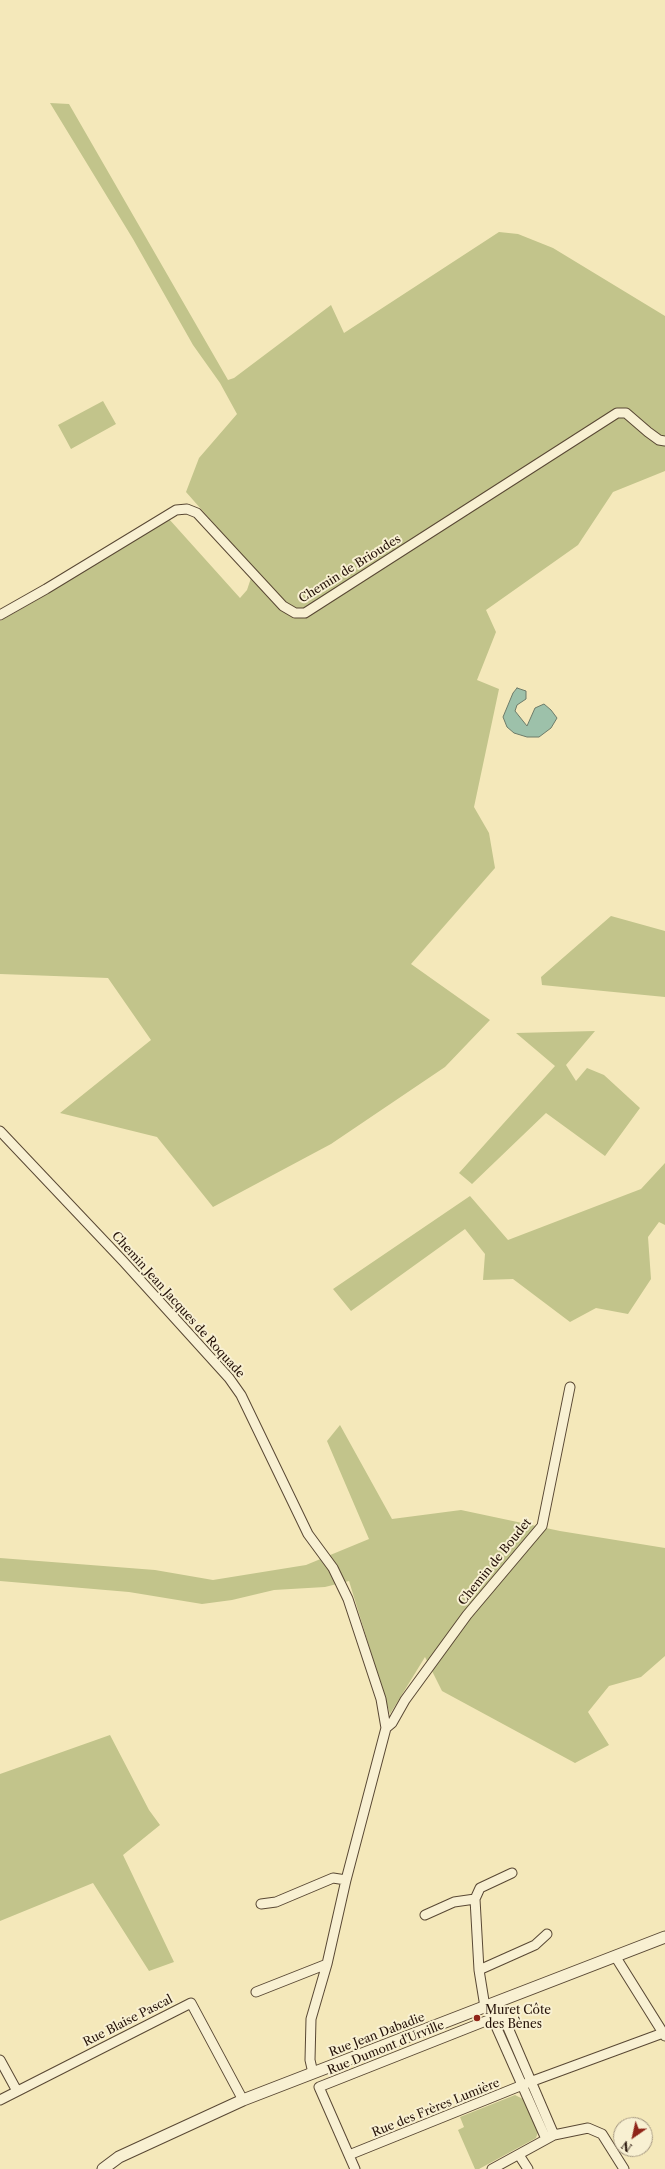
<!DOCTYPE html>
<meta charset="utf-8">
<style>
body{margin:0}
#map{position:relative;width:665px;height:2169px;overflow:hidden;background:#f4e8ba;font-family:"Libre Caslon Text",serif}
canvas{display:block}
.north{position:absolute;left:613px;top:2117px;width:40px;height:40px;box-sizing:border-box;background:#f8f0d2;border:1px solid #a49781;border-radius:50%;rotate:214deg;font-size:11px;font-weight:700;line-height:16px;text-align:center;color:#251208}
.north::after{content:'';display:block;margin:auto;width:14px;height:18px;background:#8f2418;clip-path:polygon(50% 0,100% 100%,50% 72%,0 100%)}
</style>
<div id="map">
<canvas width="665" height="2169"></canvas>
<div class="north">N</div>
</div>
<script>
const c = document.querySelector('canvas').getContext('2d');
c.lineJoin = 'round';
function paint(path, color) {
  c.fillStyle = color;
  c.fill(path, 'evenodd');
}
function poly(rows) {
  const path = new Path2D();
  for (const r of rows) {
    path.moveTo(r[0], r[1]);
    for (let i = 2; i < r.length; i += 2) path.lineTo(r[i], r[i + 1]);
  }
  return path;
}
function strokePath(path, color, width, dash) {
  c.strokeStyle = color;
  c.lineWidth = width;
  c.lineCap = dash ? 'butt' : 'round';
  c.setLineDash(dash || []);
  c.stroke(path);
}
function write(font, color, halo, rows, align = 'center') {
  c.font = font + ' "Libre Caslon Text",serif';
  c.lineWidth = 4;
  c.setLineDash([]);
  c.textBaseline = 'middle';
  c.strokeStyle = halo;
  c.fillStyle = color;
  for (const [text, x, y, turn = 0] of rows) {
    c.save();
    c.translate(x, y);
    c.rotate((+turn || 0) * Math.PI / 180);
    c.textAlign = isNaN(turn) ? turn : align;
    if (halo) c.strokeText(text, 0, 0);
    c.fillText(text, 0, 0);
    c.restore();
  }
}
paint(poly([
 [50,103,69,104,228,380,234,378,331,305,344,333,499,232,518,234,553,248,665,316,665,471,613,492,578,545,486,610,496,632,477,680,499,689,474,807,489,833,495,868,411,964,490,1020,445,1067,331,1144,213,1207,157,1137,60,1113,151,1040,108,978,0,974,0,621,39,599,169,519,240,598,247,590,254,569,186,492,199,458,237,414,220,383,193,345,133,239],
 [103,401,116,424,71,449,58,425],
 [611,916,665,931,665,997,542,985,541,977],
 [595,1031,566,1065,576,1081,587,1068,604,1075,640,1108,605,1156,546,1113,472,1184,459,1173,555,1066,516,1033],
 [665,1163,665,1225,659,1222,648,1237,651,1279,628,1314,596,1308,570,1322,513,1279,483,1280,485,1254,465,1229,351,1311,333,1289,470,1196,508,1240,641,1189],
 [340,1425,392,1519,461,1510,560,1531,665,1548,665,1656,641,1677,609,1686,588,1712,609,1745,575,1763,442,1691,425,1657,390,1714,349,1581,325,1587,274,1590,232,1600,202,1604,129,1592,0,1581,0,1558,155,1570,213,1580,306,1565,369,1539,327,1441],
 [110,1735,149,1810,160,1825,123,1855,174,1962,149,1971,93,1883,0,1921,0,1774],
 [515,2095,525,2100,538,2132,536,2138,479,2169,475,2169,458,2130,464,2127,460,2117]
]), '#c2c48b');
const water = poly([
 [517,688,526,691,526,699,517,705,515,711,527,726,535,708,544,704,551,710,557,718,551,728,539,737,527,737,514,733,507,727,503,717,513,693,517,688]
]);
paint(water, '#9dc1aa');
strokePath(water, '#6d7b69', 1);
const minor = poly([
 [0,615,46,589,176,510,187,509,197,513,283,606,295,613,305,613,617,413,626,413,648,432,659,440,665,441],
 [0,1131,123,1261,229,1378,241,1395,308,1534,333,1568,348,1599,381,1699,386,1728,346,1880,327,1964,311,2019,310,2060,313,2073],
 [386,1728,392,1723,405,1700,467,1615,542,1526,570,1387],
 [261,1904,276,1902,333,1878,346,1880],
 [425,1915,454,1902,475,1899],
 [615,1956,665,2036],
 [479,1970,535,1945,547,1934],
 [256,1992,327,1964],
 [497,2002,554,2135],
 [487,2006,546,2139],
 [485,2007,479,1970,475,1899,480,1888,512,1873],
 [0,2060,17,2091],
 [0,2100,191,2003,243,2100],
 [349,2155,530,2082,663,2033],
 [519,2155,528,2169],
 [355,2169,319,2087,501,2015],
 [492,2169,554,2135,588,2128,602,2134,624,2169]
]);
const tertiary = poly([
 [103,2169,119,2157,243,2100,665,1937]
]);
strokePath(minor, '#594834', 11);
strokePath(tertiary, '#594834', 13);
strokePath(minor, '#f8f0d2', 9);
strokePath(tertiary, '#f8f0d2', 11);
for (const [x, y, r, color] of [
 [477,2018,4,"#8f2418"]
]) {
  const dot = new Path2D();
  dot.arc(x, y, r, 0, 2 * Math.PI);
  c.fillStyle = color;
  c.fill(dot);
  strokePath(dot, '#f8f0d2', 1.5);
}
write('12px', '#251208', '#f8f0d2', [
 ["Chemin de Brioudes",350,569,-32],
 ["Chemin Jean Jacques de Roquade",178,1305,48],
 ["Chemin de Boudet",495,1562,-51],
 ["Rue Blaise Pascal",128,2021,-27],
 ["Rue Jean Dabadie",377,2035,-21],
 ["Rue Dumont d'Urville",386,2048,-22],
 ["Rue des Frères Lumière",436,2108,-22]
]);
write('12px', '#251208', '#f8f0d2', [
 ["Muret Côte",485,2011],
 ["des Bènes",485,2025]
], 'left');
</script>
